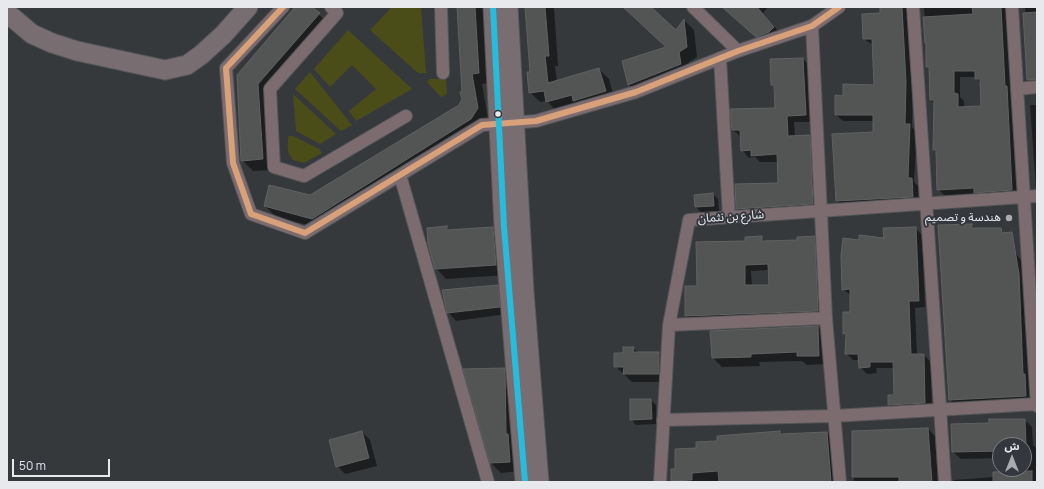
<!DOCTYPE html>
<meta charset="utf-8">
<style>
body{margin:0}
#map{position:relative;width:1044px;height:489px;overflow:hidden;background:#36393c;font-family:Manrope,"Noto Sans Arabic",sans-serif}
canvas{display:block}
.frame{position:absolute;inset:0;border:8px solid #e7e9ed;pointer-events:none}
.north{position:absolute;left:992px;top:437px;width:40px;height:40px;box-sizing:border-box;background:#34383e;border:1px solid #7c7f84;border-radius:50%;rotate:0deg;font-size:11px;font-weight:700;line-height:16px;text-align:center;color:#e7e9ed}
.north::after{content:'';display:block;margin:auto;width:14px;height:18px;background:#a9abaf;clip-path:polygon(50% 0,100% 100%,50% 72%,0 100%)}
.scale{position:absolute;left:12px;top:459px;width:98px;height:18px;box-sizing:border-box;border:2px solid #e7e9ed;border-top:0;padding-left:5px;font-size:12px;line-height:14px;white-space:nowrap;color:#e7e9ed;-webkit-text-stroke:3px #34383e;paint-order:stroke}
</style>
<div id="map">
<canvas width="1044" height="489"></canvas>
<div class="frame"></div>
<div class="north">ش</div>
<div class="scale">50 m</div>
</div>
<script>
const c = document.querySelector('canvas').getContext('2d');
c.lineJoin = 'round';
function paint(path, color) {
  c.fillStyle = color;
  c.fill(path, 'evenodd');
}
function poly(rows) {
  const path = new Path2D();
  for (const r of rows) {
    path.moveTo(r[0], r[1]);
    for (let i = 2; i < r.length; i += 2) path.lineTo(r[i], r[i + 1]);
  }
  return path;
}
function strokePath(path, color, width, dash) {
  c.strokeStyle = color;
  c.lineWidth = width;
  c.lineCap = dash ? 'butt' : 'round';
  c.setLineDash(dash || []);
  c.stroke(path);
}
function write(font, color, halo, rows, align = 'center') {
  c.font = font + ' Manrope,"Noto Sans Arabic",sans-serif';
  c.lineWidth = 4;
  c.setLineDash([]);
  c.textBaseline = 'middle';
  c.strokeStyle = halo;
  c.fillStyle = color;
  for (const [text, x, y, turn = 0] of rows) {
    c.save();
    c.translate(x, y);
    c.rotate((+turn || 0) * Math.PI / 180);
    c.textAlign = isNaN(turn) ? turn : align;
    if (halo) c.strokeText(text, 0, 0);
    c.fillText(text, 0, 0);
    c.restore();
  }
}
paint(poly([
 [392,7,421,7,426,73,418,73,370,30],
 [348,30,412,89,356,121,349,111,376,89,352,65,330,87,314,69],
 [310,72,352,125,341,131,295,89],
 [430,79,446,79,447,94,441,97,427,82],
 [293,94,336,134,320,144,296,131],
 [288,136,293,136,319,149,322,153,304,163,293,160,288,152]
]), '#4b4d19');
paint(poly([
 [297,7,311,7,329,24,269,95,273,170,253,171,242,160,238,75],
 [458,7,484,7,489,83,482,84,488,119,323,229,276,217,265,206,310,196,460,106,463,93],
 [526,7,554,7,558,66,555,66,557,82,599,69,609,79,615,101,557,112,547,101,540,102,530,92,531,73],
 [623,7,650,7,676,32,684,20,694,30,697,57,689,62,691,74,639,95,629,85,623,62,667,47],
 [723,7,768,7,763,13,784,38,767,47],
 [890,7,908,8,913,89,912,127,917,132,914,182,918,186,919,203,844,207,837,201,874,133,874,121,843,121,836,115,844,97,875,86,873,45,864,39,882,14],
 [924,7,1006,7,1011,91,1014,93,1019,196,977,194,945,196,938,189,937,153,934,150,935,104,931,100,930,70,927,67,927,44,926,43],
 [960,77,976,77,981,84,982,107,964,108,964,101,960,97],
 [1025,7,1037,7,1037,89,1028,80],
 [803,59,810,66,813,122,794,122,795,136,809,136,817,143,820,211,744,216,737,209,779,184,778,162,760,162,755,157,749,158,742,150,741,137,733,130,776,108,771,60],
 [1030,105,1037,105,1037,189,1036,188],
 [713,194,718,199,719,211,701,212,696,207],
 [972,225,978,231,1016,254,1022,261,1032,402,956,406,950,399,946,326,944,324,943,280],
 [447,228,450,231,493,228,503,239,506,275,446,279,436,268],
 [915,228,922,235,925,307,915,308,917,355,924,355,931,362,932,409,896,411,889,405,895,396,894,368,876,368,877,373,867,374,860,367,860,360,853,360,846,353,847,336,844,333,852,313,851,296,843,289,860,241,885,239],
 [814,237,821,244,824,317,693,323,686,316,698,287,761,238,765,241,798,240],
 [769,270,770,286,752,286,751,271],
 [497,286,505,294,507,314,456,321,448,312],
 [818,327,827,336,828,364,807,365,802,361,759,362,760,366,722,367,713,358],
 [633,348,639,353,659,353,667,361,666,382,632,382,615,366],
 [504,369,514,379,520,471,501,473,491,463],
 [651,400,656,405,656,424,636,425,631,419],
 [1025,420,1032,427,1033,445,1036,448,1037,460,1037,482,954,482,954,480,994,477,999,473,999,458,961,459,953,452,990,424],
 [1000,445,1024,445,1024,469,1000,469],
 [928,429,935,436,938,482,854,482,853,432],
 [362,432,370,440,377,466,345,474,337,466],
 [827,433,835,441,839,482,672,482,672,470,676,470,697,449,718,441,718,437,739,434]
]), '#0007');
const building = poly([
 [295,7,312,7,320,13,258,84,263,159,241,161,237,75,295,7],
 [457,7,475,7,479,73,472,74,478,108,471,119,312,219,264,206,269,185,310,195,459,105,462,99,460,92,462,92,457,7],
 [525,7,545,7,549,56,545,56,548,83,599,68,606,91,573,101,572,95,546,102,544,91,529,93,527,72,530,72,525,7],
 [623,7,651,7,676,30,684,19,687,47,679,52,681,64,628,85,622,61,666,47,623,7],
 [722,7,757,7,774,27,769,32,756,37,722,7],
 [880,7,902,7,906,82,905,124,910,124,908,178,912,178,913,197,836,201,832,134,873,132,873,115,835,115,835,95,843,96,843,84,874,85,872,39,863,39,862,14,880,13,880,7],
 [972,7,1001,7,1005,86,1007,86,1012,190,974,193,974,188,937,190,936,150,933,150,934,100,930,100,929,67,926,67,926,43,925,43,923,17,973,14,972,7],
 [954,71,975,71,975,79,980,79,981,106,958,107,958,94,954,93,954,71],
 [1037,12,1037,80,1027,80,1023,13,1037,12],
 [803,58,806,115,787,116,788,136,810,135,813,204,736,209,735,184,778,183,777,154,751,156,751,150,741,151,740,130,732,130,730,109,775,108,774,85,771,85,770,59,803,58],
 [713,193,714,206,695,207,694,195,713,193],
 [972,224,972,228,1001,228,1002,233,1012,232,1019,274,1023,374,1025,374,1026,396,949,400,938,225,972,224],
 [447,226,447,230,493,227,496,265,435,269,428,244,427,228,447,226],
 [916,227,919,301,909,301,911,354,924,354,925,403,888,405,888,395,894,395,893,362,870,362,870,367,859,368,858,354,845,354,846,333,843,334,843,312,850,312,850,289,842,290,841,256,843,238,859,240,859,235,884,238,883,228,916,227],
 [762,236,762,241,797,240,797,237,815,236,818,311,685,316,685,286,697,286,696,242,745,241,745,237,762,236],
 [768,264,769,285,745,285,745,265,768,264],
 [498,285,500,307,447,313,442,290,498,285],
 [818,326,819,356,797,356,797,352,751,354,751,357,712,358,710,331,818,326],
 [623,347,634,347,633,352,659,352,659,374,623,374,624,367,614,367,614,353,623,353,623,347],
 [505,368,506,434,508,434,510,462,490,463,463,369,505,368],
 [630,399,651,399,652,419,630,420,630,399],
 [989,419,1025,419,1026,445,1000,445,1000,451,952,452,951,424,989,423,989,419],
 [928,428,932,482,899,482,899,477,852,477,852,431,928,428],
 [362,431,369,458,336,467,329,440,362,431],
 [780,431,780,434,827,432,831,482,719,482,718,471,692,473,692,480,671,481,671,469,675,469,675,449,696,448,696,442,717,441,717,436,780,431],
 [1032,471,1032,482,993,482,993,472,1032,471]
]);
paint(building, '#535454');
strokePath(building, '#616161', 1);
const street = poly([
 [283,7,226,68,233,163,251,214,305,233,482,125,536,121,636,92,738,51,812,26,839,7],
 [331,7,337,13,270,89,274,167,304,176,406,116],
 [441,7,443,73],
 [693,7,738,51],
 [913,7,945,482],
 [1012,7,1037,406],
 [812,26,826,318,840,482],
 [720,58,729,217],
 [1017,89,1037,87],
 [400,175,488,482],
 [669,325,826,318],
 [663,420,834,416,1037,404],
 [660,482,669,325,689,220,1037,196]
]);
const primary = poly([
 [493,7,504,227,525,482],
 [508,7,524,291,539,482],
 [7,13,32,34,52,43,77,51,165,70,187,65,201,55,223,35,248,7]
]);
strokePath(street, '#535557', 14);
strokePath(primary, '#535557', 21);
strokePath(street, '#7c6c6f', 12);
strokePath(primary, '#786d70', 19);
strokePath(poly([
 [283,7,226,68,233,163,251,214,305,233,482,125,536,121,636,92,738,51,812,26,839,7]
]), '#d9a179', 6);
strokePath(poly([
 [493,7,504,227,525,482]
]), '#26bcdd', 6);
for (const [x, y, r, color] of [
 [498,114,3.5,"#e7e9ed"],
 [1009,218,4,"#a9abaf"]
]) {
  const dot = new Path2D();
  dot.arc(x, y, r, 0, 2 * Math.PI);
  c.fillStyle = color;
  c.fill(dot);
  strokePath(dot, '#34383e', 1.5);
}
write('12px', '#e7e9ed', '#34383e', [
 ["شارع بن نثمان",731,217,-4]
]);
write('12px', '#e7e9ed', '#34383e', [
 ["هندسة و تصميم",1001,218]
], 'right');
</script>
